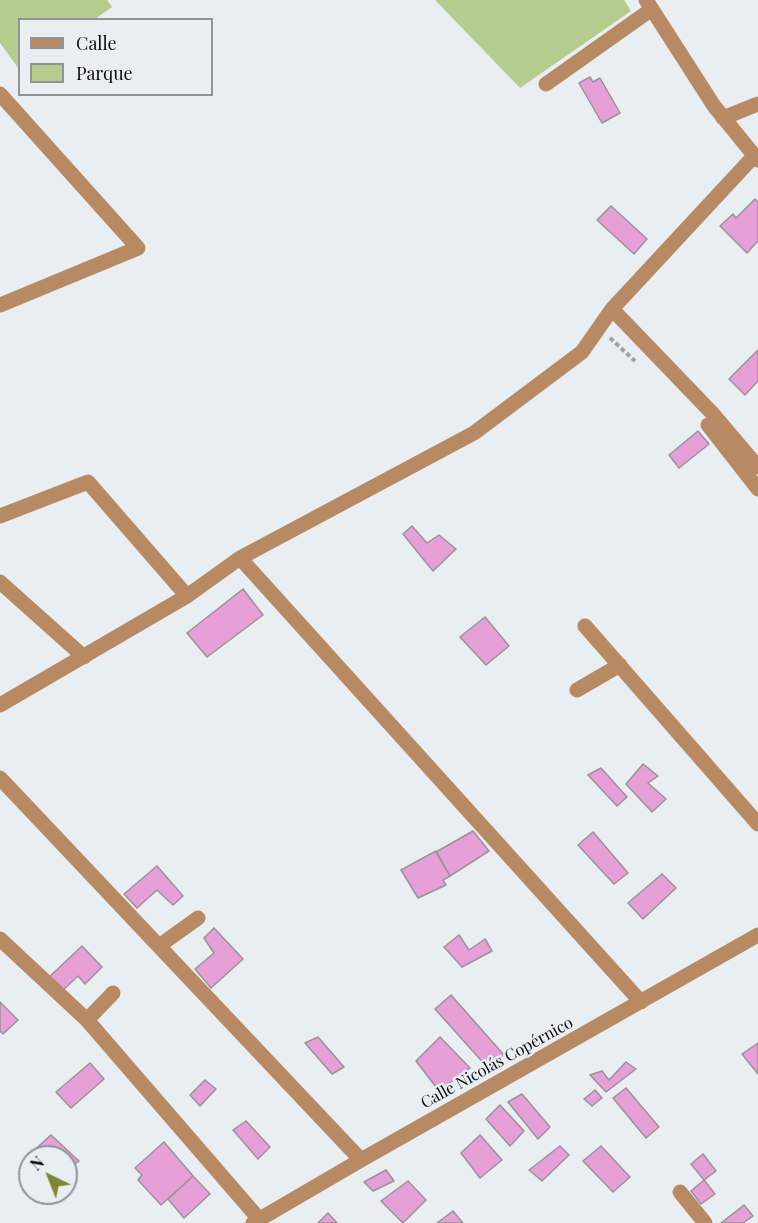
<!DOCTYPE html>
<meta charset="utf-8">
<style>
body{margin:0}
#map{position:relative;width:758px;height:1223px;overflow:hidden;background:#e9eef3;font-family:"Playfair Display",serif}
canvas{display:block}
.legend{position:absolute;left:18px;top:18px;width:195px;height:78px;box-sizing:border-box;background:#e9eef3;border:2px solid #909497;margin:0;padding:8px 10px;list-style:none;font-size:18px;color:#0a0c0d}
.legend li{display:flex;align-items:center;gap:12px;height:30px}
.legend b{width:30px;border:2px solid #909497}
.north{position:absolute;left:18px;top:1145px;width:60px;height:60px;box-sizing:border-box;background:#e9eef3;border:2px solid #909497;border-radius:50%;rotate:317deg;font-size:16px;font-weight:700;line-height:24px;text-align:center;color:#0a0c0d}
.north::after{content:'';display:block;margin:auto;width:21px;height:27px;background:#7e8734;clip-path:polygon(50% 0,100% 100%,50% 72%,0 100%)}
</style>
<div id="map">
<canvas width="758" height="1223"></canvas>
<ul class="legend">
<li><b style="height:8px;background:#b88a64"></b>Calle</li>
<li><b style="height:16px;background:#b6cc8e"></b>Parque</li>
</ul>
<div class="north">N</div>
</div>
<script>
const c = document.querySelector('canvas').getContext('2d');
c.lineJoin = 'round';
function paint(path, color) {
  c.fillStyle = color;
  c.fill(path, 'evenodd');
}
function poly(rows) {
  const path = new Path2D();
  for (const r of rows) {
    path.moveTo(r[0], r[1]);
    for (let i = 2; i < r.length; i += 2) path.lineTo(r[i], r[i + 1]);
  }
  return path;
}
function strokePath(path, color, width, dash) {
  c.strokeStyle = color;
  c.lineWidth = width;
  c.lineCap = dash ? 'butt' : 'round';
  c.setLineDash(dash || []);
  c.stroke(path);
}
function write(font, color, halo, rows, align = 'center') {
  c.font = font + ' "Playfair Display",serif';
  c.lineWidth = 5;
  c.setLineDash([]);
  c.textBaseline = 'middle';
  c.strokeStyle = halo;
  c.fillStyle = color;
  for (const [text, x, y, turn = 0] of rows) {
    c.save();
    c.translate(x, y);
    c.rotate((+turn || 0) * Math.PI / 180);
    c.textAlign = isNaN(turn) ? turn : align;
    if (halo) c.strokeText(text, 0, 0);
    c.fillText(text, 0, 0);
    c.restore();
  }
}
paint(poly([
 [0,0,107,0,112,7,95,19,20,20,19,69,0,43],
 [435,0,624,0,631,11,520,88]
]), '#b6cc8e');
const building = poly([
 [590,77,593,82,600,78,620,113,602,123,579,83,590,77],
 [755,199,758,202,758,241,747,253,720,226,733,214,736,218,755,199],
 [611,206,647,239,634,254,597,220,611,206],
 [758,350,758,381,745,395,729,379,758,350],
 [698,431,709,444,679,468,669,455,698,431],
 [412,526,427,543,439,535,456,549,433,571,403,534,412,526],
 [243,589,263,615,207,657,187,633,243,589],
 [485,617,509,646,486,665,460,637,485,617],
 [643,764,658,776,648,783,666,799,652,812,626,784,643,764],
 [601,768,627,797,617,806,588,775,601,768],
 [473,831,489,851,450,876,436,852,473,831],
 [593,832,628,873,614,884,578,845,593,832],
 [436,851,450,876,443,880,446,885,418,898,401,870,436,851],
 [157,866,183,896,173,905,157,890,137,908,124,894,157,866],
 [662,874,676,888,643,919,628,903,662,874],
 [214,928,243,959,211,988,195,969,214,953,204,938,214,928],
 [459,935,469,950,485,939,492,951,462,967,444,947,459,935],
 [82,946,102,967,85,984,78,976,60,993,47,979,82,946],
 [451,995,504,1055,487,1067,435,1009,451,995],
 [0,1002,18,1020,3,1034,0,1031,0,1002],
 [318,1037,344,1067,332,1074,305,1043,318,1037],
 [440,1037,470,1068,439,1091,416,1061,440,1037],
 [758,1043,758,1074,742,1054,758,1043],
 [626,1062,636,1069,606,1092,590,1075,602,1071,609,1080,626,1062],
 [90,1063,104,1079,71,1108,56,1092,90,1063],
 [205,1080,216,1089,200,1106,190,1095,205,1080],
 [626,1088,659,1127,646,1138,613,1098,626,1088],
 [595,1090,602,1098,592,1106,584,1099,595,1090],
 [522,1094,550,1127,538,1139,508,1102,522,1094],
 [500,1105,524,1131,510,1146,486,1119,500,1105],
 [246,1121,270,1147,258,1159,233,1130,246,1121],
 [51,1135,79,1161,66,1171,66,1157,34,1157,30,1154,51,1135],
 [480,1135,502,1160,480,1178,461,1153,480,1135],
 [164,1142,193,1176,161,1205,138,1180,142,1175,135,1168,164,1142],
 [560,1146,569,1155,542,1181,529,1170,560,1146],
 [601,1146,630,1177,613,1192,583,1161,601,1146],
 [703,1154,716,1171,704,1180,691,1164,703,1154],
 [386,1170,394,1181,373,1191,364,1182,386,1170],
 [193,1176,210,1194,184,1218,168,1199,193,1176],
 [704,1180,715,1194,701,1204,691,1191,704,1180],
 [408,1181,426,1200,403,1223,381,1201,408,1181],
 [744,1205,753,1216,743,1223,721,1223,744,1205],
 [453,1211,463,1223,437,1223,453,1211],
 [328,1213,337,1223,318,1223,328,1213]
]);
paint(building, '#e7a0d7');
strokePath(building, '#999397', 1.5);
strokePath(poly([
 [610,338,635,361]
]), '#9ea2a5', 4, [4.5, 3]);
strokePath(poly([
 [646,0,714,106,758,160],
 [546,84,652,9],
 [0,94,138,248,0,305],
 [723,118,758,104],
 [612,309,713,414,758,467],
 [708,425,758,489],
 [0,516,88,482,187,596,0,705],
 [240,558,641,1002],
 [0,582,84,657],
 [187,596,240,558,474,433,582,352,612,309,754,156],
 [585,626,758,824],
 [577,690,620,665],
 [0,778,361,1160],
 [0,939,87,1020,259,1219],
 [159,946,198,918],
 [87,1020,113,993],
 [680,1192,705,1223],
 [253,1223,361,1160,758,935]
]), '#b88a64', 15);
write('16px', '#0a0c0d', '#e9eef3', [
 ["Calle Nicolás Copérnico",497,1063,-29]
]);
</script>
